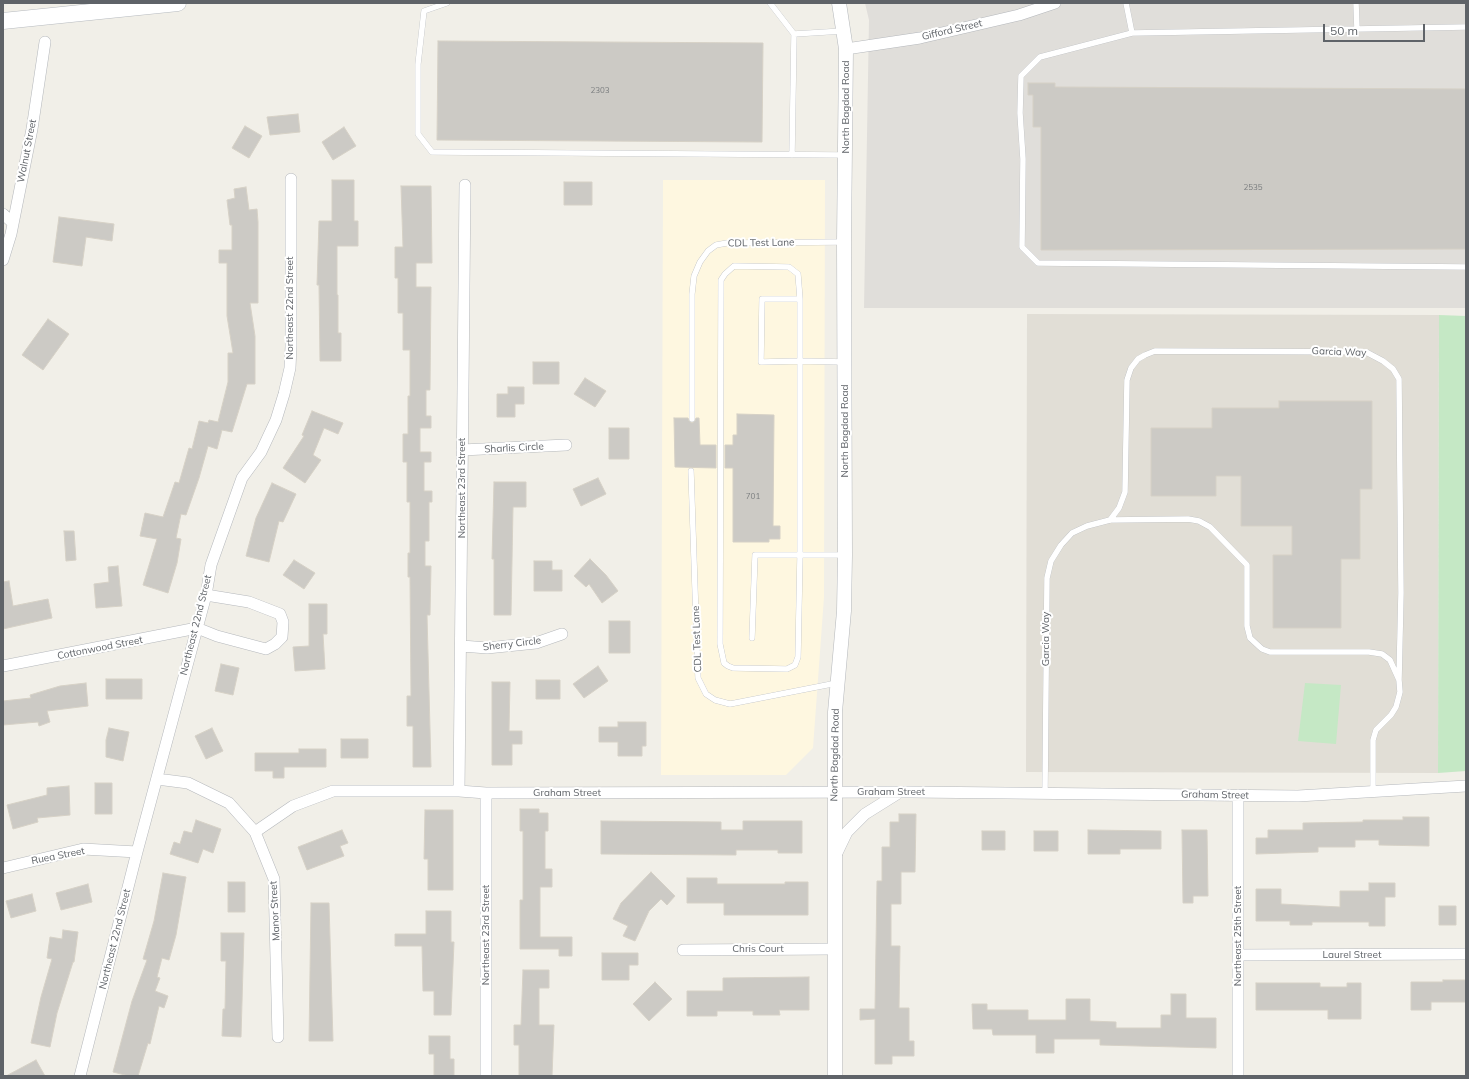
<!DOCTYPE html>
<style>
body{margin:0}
#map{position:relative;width:1469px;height:1079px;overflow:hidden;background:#f1efe8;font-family:Mulish,sans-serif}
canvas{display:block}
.frame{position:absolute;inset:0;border:4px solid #5f6368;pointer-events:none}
.scale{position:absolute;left:1323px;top:24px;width:102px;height:18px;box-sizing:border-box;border:2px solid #5f6368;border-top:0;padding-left:5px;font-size:12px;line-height:14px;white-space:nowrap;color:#5f6368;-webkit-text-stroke:3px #fff;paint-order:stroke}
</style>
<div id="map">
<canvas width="1469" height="1079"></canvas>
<div class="frame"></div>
<div class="scale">50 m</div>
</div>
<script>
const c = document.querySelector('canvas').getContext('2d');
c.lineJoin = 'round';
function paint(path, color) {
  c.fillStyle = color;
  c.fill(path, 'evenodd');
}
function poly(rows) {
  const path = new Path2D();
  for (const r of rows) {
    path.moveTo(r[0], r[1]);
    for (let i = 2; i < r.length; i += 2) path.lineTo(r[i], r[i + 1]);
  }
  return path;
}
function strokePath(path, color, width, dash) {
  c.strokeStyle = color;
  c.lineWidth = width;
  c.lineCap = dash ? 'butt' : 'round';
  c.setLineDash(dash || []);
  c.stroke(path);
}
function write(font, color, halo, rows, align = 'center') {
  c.font = font + ' Mulish,sans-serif';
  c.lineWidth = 4;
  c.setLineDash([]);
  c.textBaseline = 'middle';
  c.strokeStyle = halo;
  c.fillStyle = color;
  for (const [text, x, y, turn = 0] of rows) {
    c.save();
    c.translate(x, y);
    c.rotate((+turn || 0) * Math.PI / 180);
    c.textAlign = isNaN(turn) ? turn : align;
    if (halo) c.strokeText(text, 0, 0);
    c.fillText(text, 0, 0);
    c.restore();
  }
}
paint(poly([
 [663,180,825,180,824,597,813,748,786,775,661,775]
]), '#fef7e0');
paint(poly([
 [865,3,1466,3,1466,308,864,308,869,20]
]), '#e0deda');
paint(poly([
 [1027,314,1439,315,1438,773,1026,772]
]), '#e1ded6');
paint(poly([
 [1439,315,1466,316,1466,771,1438,773],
 [1305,683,1341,685,1336,744,1298,741]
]), '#c5e8c5');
const building = poly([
 [438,41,763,43,762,142,437,140,438,41],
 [1028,83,1055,83,1055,87,1466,89,1466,249,1041,250,1041,127,1033,127,1033,95,1028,95,1028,83],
 [298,114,300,132,270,135,267,117,298,114],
 [245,126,262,136,249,158,232,148,245,126],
 [344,127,356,146,333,160,322,142,344,127],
 [332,180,354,180,354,221,358,221,358,246,337,246,337,295,338,295,338,333,341,333,341,361,320,361,319,285,317,285,319,221,332,221,332,180],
 [564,182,592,182,592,205,564,205,564,182],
 [401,186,431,186,432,263,416,263,416,287,431,287,430,390,426,390,426,416,431,416,431,428,420,428,420,452,431,452,431,462,424,462,424,491,432,491,432,502,429,502,429,541,425,541,425,566,431,566,430,615,427,615,431,767,413,767,413,726,407,726,407,696,411,696,410,577,408,577,408,553,410,553,410,502,407,502,407,462,403,462,403,434,408,434,408,396,410,396,410,350,403,350,403,313,398,313,398,278,395,278,395,247,403,247,401,186],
 [246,187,249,210,257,209,258,222,258,303,250,303,255,336,255,384,247,384,232,432,222,430,217,449,208,446,199,478,186,515,181,514,176,538,181,539,177,563,168,593,143,585,157,539,140,536,145,513,163,517,175,482,179,483,189,448,192,449,199,421,208,423,209,420,218,422,228,382,228,353,233,353,227,316,227,263,219,263,219,250,232,250,232,225,230,225,227,200,235,198,234,189,246,187],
 [59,217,114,224,112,241,86,237,82,266,53,262,59,217],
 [48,319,69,334,43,370,22,355,48,319],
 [533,362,559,362,559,384,533,384,533,362],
 [585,378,606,391,595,407,574,394,585,378],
 [508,387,524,387,524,404,515,404,515,417,497,417,497,394,508,394,508,387],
 [1279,401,1372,401,1372,489,1360,489,1360,559,1341,559,1341,628,1273,628,1273,555,1292,555,1292,526,1241,526,1241,476,1216,476,1216,496,1151,496,1151,428,1212,428,1212,408,1279,408,1279,401],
 [312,411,343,423,338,434,324,428,313,455,321,460,305,483,283,468,304,436,302,435,312,411],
 [737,414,774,415,773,526,780,526,780,539,769,539,769,542,733,542,733,468,725,468,725,445,733,445,733,435,737,435,737,414],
 [674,418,688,418,689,421,692,423,695,421,696,418,699,418,700,445,716,445,716,468,675,467,674,418],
 [609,428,629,428,629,459,609,459,609,428],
 [598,478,606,494,581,506,573,489,598,478],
 [494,482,526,482,526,507,513,507,511,615,494,615,494,559,492,559,494,482],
 [272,483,296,494,283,522,279,521,269,562,246,556,256,518,272,483],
 [64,531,74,531,76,560,66,561,64,531],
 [590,559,606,575,618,591,602,603,589,584,586,587,574,576,590,559],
 [294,560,315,573,304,589,283,575,294,560],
 [534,561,552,561,552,570,562,570,562,591,534,591,534,561],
 [118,566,122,606,96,608,94,584,109,582,108,567,118,566],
 [9,581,13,606,48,599,52,618,3,629,3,582,9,581],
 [309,604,327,604,327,634,323,634,325,669,295,671,293,647,309,646,309,604],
 [609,621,630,621,630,653,609,653,609,621],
 [221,664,239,668,233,695,215,691,221,664],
 [598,666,608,681,584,698,573,684,598,666],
 [106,679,142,679,142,699,106,699,106,679],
 [536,680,560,680,560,699,536,699,536,680],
 [492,682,510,682,509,731,522,731,522,744,512,744,512,765,492,765,492,682],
 [86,683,88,706,47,711,50,722,39,726,38,722,3,725,3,701,31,698,30,695,60,686,86,683],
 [618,722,646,722,646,746,642,746,642,756,618,756,618,742,599,742,599,727,618,727,618,722],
 [109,728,129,732,123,761,106,757,106,740,109,728],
 [212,728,223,751,206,759,195,736,212,728],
 [341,739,368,739,368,758,341,758,341,739],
 [299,749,326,749,326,767,284,767,284,778,273,778,273,771,255,771,255,753,299,753,299,749],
 [95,783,112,783,112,814,95,814,95,783],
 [69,786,70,815,37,818,38,822,13,829,7,805,47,795,47,788,69,786],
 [520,809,539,809,539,813,548,813,548,831,545,831,545,869,552,869,552,887,540,887,540,937,572,937,572,956,559,956,559,949,520,949,520,900,523,900,523,831,520,831,520,809],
 [425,810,453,810,453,890,428,890,428,859,424,859,425,810],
 [899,814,916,814,915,872,901,872,901,904,891,904,891,946,900,946,899,1008,909,1008,909,1041,914,1041,914,1056,892,1056,892,1064,875,1064,875,1019,860,1020,860,1009,875,1009,877,881,882,881,882,847,890,847,890,822,899,822,899,814],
 [1403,817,1429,817,1429,846,1379,845,1379,840,1355,840,1355,847,1318,847,1318,852,1256,854,1256,838,1268,838,1268,830,1303,830,1303,823,1363,822,1363,820,1403,820,1403,817],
 [196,820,221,829,213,853,203,849,198,863,170,854,174,842,180,844,184,831,192,833,196,820],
 [601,821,721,822,721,830,743,830,743,821,802,821,802,853,778,853,778,850,736,850,736,855,601,854,601,821],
 [342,830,348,843,340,846,344,856,307,870,298,847,342,830],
 [1088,830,1161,831,1161,849,1120,849,1120,854,1088,854,1088,830],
 [1182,830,1207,830,1208,896,1193,896,1193,903,1183,903,1182,830],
 [982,831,1005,831,1005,850,982,850,982,831],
 [1034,831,1058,831,1058,851,1034,851,1034,831],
 [651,872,675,896,667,905,661,899,649,911,635,941,623,936,628,926,613,919,621,903,651,872],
 [163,873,186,877,176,935,169,960,162,958,157,977,160,978,155,991,168,996,164,1008,159,1006,150,1044,148,1043,138,1076,129,1076,113,1072,132,1001,147,960,143,959,154,921,163,873],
 [687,878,717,878,717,884,785,884,785,882,808,882,808,915,724,915,724,903,687,903,687,878],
 [228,882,245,882,245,912,228,912,228,882],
 [1369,883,1395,883,1395,897,1385,897,1385,926,1369,926,1369,922,1312,922,1312,925,1290,925,1290,921,1256,921,1256,889,1281,889,1281,904,1340,907,1340,891,1369,891,1369,883],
 [88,884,92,902,61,910,56,893,88,884],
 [32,894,36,911,11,918,6,901,32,894],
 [311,903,329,903,333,1041,309,1041,311,903],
 [1439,906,1456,906,1456,925,1439,925,1439,906],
 [426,911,451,911,451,942,454,942,451,1015,434,1015,434,991,423,991,422,946,395,946,395,934,426,934,426,911],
 [63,930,78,932,74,962,73,962,57,1013,50,1047,31,1043,41,997,52,959,47,958,50,937,62,939,63,930],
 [221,933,244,933,241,1037,222,1036,223,1009,225,1009,226,961,221,961,221,933],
 [602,953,638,953,638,965,629,965,629,980,602,980,602,953],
 [523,970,549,970,549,988,539,988,539,1025,554,1025,552,1076,519,1076,519,1045,514,1045,514,1025,521,1025,523,970],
 [809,977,809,1010,779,1010,780,1015,753,1015,753,1011,717,1011,717,1016,687,1016,687,991,723,991,723,978,809,977],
 [1443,980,1466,980,1466,1002,1431,1002,1431,1010,1411,1010,1411,982,1443,982,1443,980],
 [655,982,672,999,649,1021,633,1004,655,982],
 [1256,983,1320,983,1320,987,1347,987,1347,983,1361,983,1361,1019,1328,1019,1328,1010,1256,1010,1256,983],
 [1171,994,1186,994,1186,1018,1216,1018,1216,1048,1100,1045,1100,1039,1054,1039,1054,1053,1036,1053,1036,1035,993,1035,992,1029,973,1029,972,1004,987,1004,987,1010,1028,1010,1028,1020,1066,1020,1066,999,1090,999,1090,1021,1116,1022,1116,1028,1161,1028,1161,1015,1171,1015,1171,994],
 [429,1036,450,1036,450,1059,454,1059,454,1076,434,1076,434,1054,429,1054,429,1036],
 [36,1060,45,1076,6,1076,36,1060]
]);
paint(building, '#cccac5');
strokePath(building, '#d6d1c6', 1);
const service = poly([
 [447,3,424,11,418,64,418,134,432,152,845,155],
 [770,3,794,34,843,31],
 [1126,3,1132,33],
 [1356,3,1357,29],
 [1466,27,1132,33,1040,57,1021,76,1020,113,1023,159,1022,247,1038,263,1466,267],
 [792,155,794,34],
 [844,362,800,361,761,362,762,299,800,299,800,555,844,555],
 [692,419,692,294,694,276,700,262,708,251,716,245,727,243,844,242],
 [691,471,698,678,706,694,715,700,730,704,837,683],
 [752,638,755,555,800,555,798,657,795,665,787,669,733,668,728,666,724,663,720,644,721,280,725,274,734,266,789,267,798,274,800,299],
 [1373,792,1373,740,1376,730,1391,715,1396,707,1400,692,1399,680],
 [1045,793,1047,578,1051,561,1061,545,1072,533,1087,526,1110,520,1188,519,1199,521,1210,527,1247,565,1247,626,1250,638,1262,649,1270,652,1369,652,1382,654,1390,660,1399,680,1401,593,1399,379,1393,369,1383,361,1366,352,1155,351,1145,355,1138,359,1131,368,1127,380,1125,492,1119,508,1110,520]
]);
const minor = poly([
 [846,49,920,38,1019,15,1055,3],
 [3,214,13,223],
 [3,260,11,234,32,129,45,42],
 [462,450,566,445],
 [462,646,487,648,536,643,562,634],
 [3,666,197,628,217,636,266,649,275,644,282,637,283,622,280,614,249,602,206,595],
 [157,779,188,783,229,803,255,832,274,879,278,1037],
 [459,791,465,185],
 [486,793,486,1076],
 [1238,795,1238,1076],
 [255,832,293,806,333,791,459,791,486,793,910,792,1298,796,1466,786],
 [835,857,847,832,865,814,897,794],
 [3,868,83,849,137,852],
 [683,950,834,949],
 [1238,955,1466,954],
 [80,1076,137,852,206,595,211,565,242,478,261,452,276,420,284,394,290,368,291,346,291,179]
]);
const tertiary = poly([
 [835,1076,835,712,844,611,845,555,844,242,846,49,839,3]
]);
const secondary = poly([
 [3,21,178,3]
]);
strokePath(service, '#b5b8bc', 6);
strokePath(minor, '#b5b8bc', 12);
strokePath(tertiary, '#b5b8bc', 15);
strokePath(secondary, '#b6babf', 17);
strokePath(service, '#fff', 5.5);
strokePath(minor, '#fff', 11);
strokePath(tertiary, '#fff', 14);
strokePath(secondary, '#fff', 16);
write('8px', '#7a7d7f', null, [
 ["2303",600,91],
 ["2535",1253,188],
 ["701",753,497]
]);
write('10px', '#5f6368', '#fff', [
 ["Gifford Street",952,30,-13],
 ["North Bagdad Road",846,107,-90],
 ["Walnut Street",27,151,-79],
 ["CDL Test Lane",761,243,-1],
 ["Northeast 22nd Street",290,308,-90],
 ["Garcia Way",1339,352,2],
 ["North Bagdad Road",845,431,-90],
 ["Sharlis Circle",514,448,-3],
 ["Northeast 23rd Street",462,488,-90],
 ["Northeast 22nd Street",196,625,-76],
 ["CDL Test Lane",697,639,-92],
 ["Garcia Way",1046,639,-90],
 ["Sherry Circle",512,644,-7],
 ["Cottonwood Street",100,648,-11],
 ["North Bagdad Road",835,755,-89],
 ["Graham Street",891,792],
 ["Graham Street",567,793],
 ["Graham Street",1215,795,1],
 ["Ruea Street",58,856,-11],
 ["Manor Street",275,911,-93],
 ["Northeast 23rd Street",486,935,-90],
 ["Northeast 25th Street",1238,936,-90],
 ["Northeast 22nd Street",115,939,-76],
 ["Chris Court",758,949],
 ["Laurel Street",1352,955]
]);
</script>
